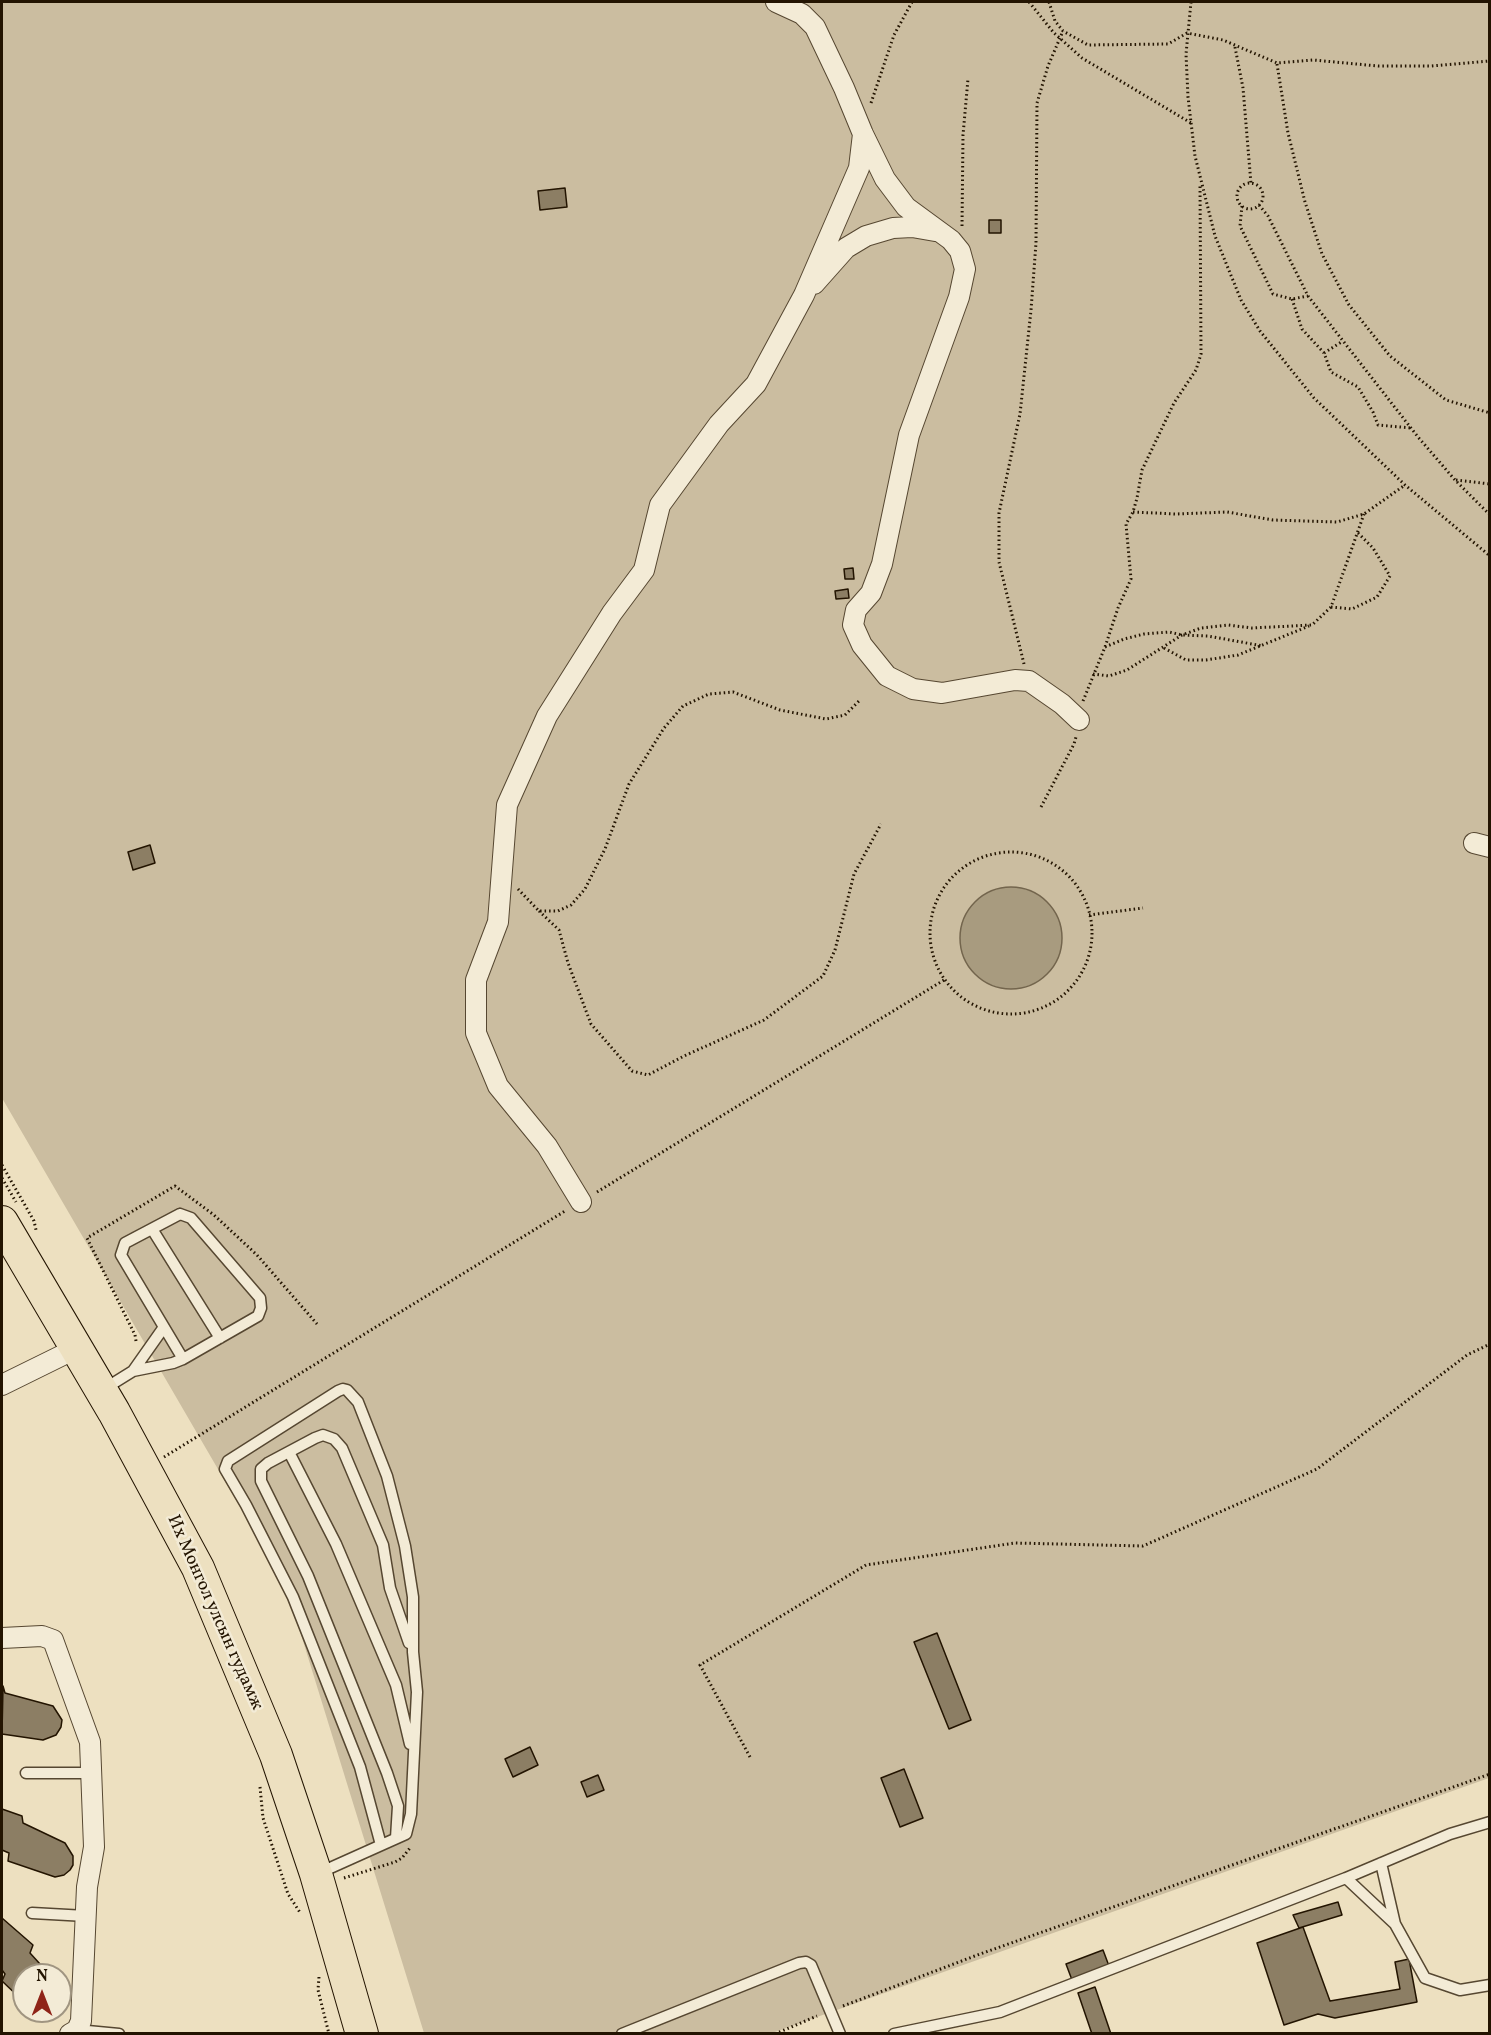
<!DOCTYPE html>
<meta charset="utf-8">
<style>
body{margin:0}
#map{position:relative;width:1491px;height:2035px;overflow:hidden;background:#ede0c0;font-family:Vollkorn,serif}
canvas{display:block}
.frame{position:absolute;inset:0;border:3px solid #231401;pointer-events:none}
.north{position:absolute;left:12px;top:1963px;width:60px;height:60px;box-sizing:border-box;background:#f3ebd6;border:2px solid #a09581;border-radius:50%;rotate:0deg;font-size:16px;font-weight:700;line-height:24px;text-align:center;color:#231401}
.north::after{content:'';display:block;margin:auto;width:21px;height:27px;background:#8f2418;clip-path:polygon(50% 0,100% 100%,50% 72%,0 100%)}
</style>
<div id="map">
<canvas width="1491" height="2035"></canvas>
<div class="frame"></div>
<div class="north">N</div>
</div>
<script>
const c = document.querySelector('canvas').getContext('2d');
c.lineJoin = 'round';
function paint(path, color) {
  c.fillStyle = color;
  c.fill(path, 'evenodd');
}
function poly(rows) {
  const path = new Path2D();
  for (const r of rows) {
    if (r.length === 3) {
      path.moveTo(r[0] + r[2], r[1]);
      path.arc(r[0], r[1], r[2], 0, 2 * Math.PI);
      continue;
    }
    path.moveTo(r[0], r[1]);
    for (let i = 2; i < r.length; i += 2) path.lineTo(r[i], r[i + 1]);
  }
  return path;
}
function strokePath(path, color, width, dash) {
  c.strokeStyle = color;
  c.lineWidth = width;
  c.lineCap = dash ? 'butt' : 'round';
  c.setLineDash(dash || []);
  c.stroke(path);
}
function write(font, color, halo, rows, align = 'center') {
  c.font = font + ' Vollkorn,serif';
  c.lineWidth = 5;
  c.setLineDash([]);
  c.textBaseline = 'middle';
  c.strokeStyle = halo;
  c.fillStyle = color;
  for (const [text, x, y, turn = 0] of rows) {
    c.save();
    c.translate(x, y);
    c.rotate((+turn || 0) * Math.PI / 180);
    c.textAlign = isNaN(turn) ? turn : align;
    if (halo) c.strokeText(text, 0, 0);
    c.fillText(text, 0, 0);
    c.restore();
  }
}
paint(poly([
 [2,2,1489,2,1489,1778,772,2033,424,2033,286,1586,2,1098]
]), '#cbbda0');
const water = poly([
 [1011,938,51]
]);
paint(water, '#a89b7f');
strokePath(water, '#73654d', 1.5);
const building = poly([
 [565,188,567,207,540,210,538,191,565,188],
 [989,220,1001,220,1001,233,989,233,989,220],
 [853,568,854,579,845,579,844,569,853,568],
 [848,589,849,598,836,599,835,591,848,589],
 [150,845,155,863,133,870,128,852,150,845],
 [937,1633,971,1720,949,1729,914,1642,937,1633],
 [3,1686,5,1693,53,1706,62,1720,61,1727,56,1735,43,1740,2,1734,3,1686],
 [530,1747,538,1765,513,1777,505,1759,530,1747],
 [904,1769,923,1818,900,1827,881,1778,904,1769],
 [598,1775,604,1790,587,1797,581,1782,598,1775],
 [2,1809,22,1816,23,1823,65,1843,73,1856,73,1865,70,1870,64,1875,55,1877,8,1861,9,1853,2,1850,2,1809],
 [1338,1902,1342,1915,1299,1928,1293,1915,1338,1902],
 [2,1918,33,1945,30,1953,50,1975,24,1975,24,2002,2,1981,5,1974,2,1970,2,1918],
 [1303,1927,1330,2001,1400,1989,1395,1962,1409,1959,1417,2002,1335,2018,1318,2014,1284,2025,1257,1943,1303,1927],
 [1103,1950,1109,1966,1072,1980,1066,1964,1103,1950],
 [1095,1987,1111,2034,1092,2034,1078,1993,1095,1987]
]);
paint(building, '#8c7e64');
strokePath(building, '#231401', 1.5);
const lane = poly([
 [180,1214,191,1218,260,1298,261,1308,258,1316,183,1359,121,1255,125,1243,180,1214],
 [152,1229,220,1338],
 [133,1371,173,1363,183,1359],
 [104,1389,133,1371,164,1327],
 [289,1452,336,1544,396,1685,410,1744],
 [26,1773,91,1773],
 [396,1838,398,1806,387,1773,308,1576,261,1481,261,1469,268,1463,315,1438,323,1435,334,1439,342,1448,383,1545,390,1588,409,1643],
 [1381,1863,1395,1924,1425,1978,1460,1990,1490,1985],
 [319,1873,406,1834,411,1814,417,1692,413,1652,413,1597,405,1546,387,1476,358,1402,347,1390,343,1389,338,1391,228,1461,225,1469,246,1505,293,1597,360,1767,381,1845],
 [1346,1878,1395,1924],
 [32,1913,86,1916],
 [77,2030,119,2034],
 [622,2034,799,1963,806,1962,811,1965,840,2034],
 [894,2034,1000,2012,1346,1878,1450,1834,1490,1822]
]);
const street = poly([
 [776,2,802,14,815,27,844,88,863,134,885,179,906,207,951,240,960,251,965,269,959,297,909,435,882,564,871,593,856,610,853,625,862,645,887,676,913,689,942,693,1015,680,1029,681,1062,704,1079,720],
 [814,284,846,248,866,236,893,228,912,227,935,231],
 [1474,843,1490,847],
 [581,1202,547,1146,498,1086,476,1033,476,980,498,922,507,805,547,716,612,613,644,570,660,505,719,424,756,384,804,295,859,168,863,134],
 [2,1385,77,1348],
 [2,1638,42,1636,53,1640,90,1742,94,1847,87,1887,81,2021,77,2030,70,2034]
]);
const primary = poly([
 [2,1222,114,1412,198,1568,276,1755,316,1874,362,2034]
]);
strokePath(lane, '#564731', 13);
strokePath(street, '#564731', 22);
strokePath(primary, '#231401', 34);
strokePath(poly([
 [1029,2,1054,33,1082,58,1191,123],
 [1049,2,1055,21,1063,31,1088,45,1168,44,1187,33,1223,40,1277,63,1313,60,1378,66,1431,66,1490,61],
 [1191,2,1186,54,1188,97,1195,156,1215,236,1241,300,1260,331,1314,398,1405,485,1490,556],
 [1235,47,1243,88,1251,184],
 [1277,64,1288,133,1305,202,1322,254,1349,305,1390,356,1446,400,1490,413],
 [871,103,894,35,912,2],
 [1250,196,13],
 [1259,205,1268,216,1308,296,1418,437,1455,480,1490,515],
 [1242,206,1240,226,1273,294,1292,299,1308,296],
 [962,226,963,135,968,79],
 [1292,299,1302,329,1324,353,1331,372,1358,387,1373,412,1378,425,1411,428],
 [1324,353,1343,341],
 [1456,480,1490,484],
 [1133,512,1176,514,1227,512,1273,520,1337,522,1364,514,1405,485],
 [1331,607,1352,609,1377,597,1390,576,1373,548,1357,532],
 [1105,647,1124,639,1144,634,1169,632,1182,635,1208,636,1263,646],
 [1164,648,1186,660,1206,660,1238,655,1309,626],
 [1024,664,999,562,999,513,1020,414,1031,310,1036,243,1037,103,1048,66,1063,31],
 [1093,674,1109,676,1127,670,1182,635,1201,628,1228,625,1252,628,1312,625,1331,607,1364,514],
 [1083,701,1105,647,1118,608,1131,579,1126,524,1133,512,1137,498,1142,470,1174,403,1196,370,1201,354,1200,185],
 [1041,807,1074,744,1076,737],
 [1011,933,81],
 [518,889,539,911,558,911,571,905,585,889,605,849,629,784,664,728,683,706,709,694,733,692,780,710,826,719,845,715,860,700],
 [539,911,559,930,568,963,591,1024,632,1071,648,1075,684,1056,764,1020,823,976,835,950,854,874,881,824],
 [1089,915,1143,908],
 [2,1165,34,1221,36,1230],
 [2,1178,16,1202],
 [597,1192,944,980],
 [136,1341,135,1335,87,1238,175,1186,214,1215,257,1255,317,1324],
 [164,1457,565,1211],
 [750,1757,700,1665,866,1565,1015,1543,1143,1546,1317,1469,1467,1355,1490,1344],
 [260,1787,263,1818,288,1894,301,1914],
 [344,1878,395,1862,402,1858,410,1848],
 [319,1977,318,1990,329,2034],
 [843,2006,980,1954,1490,1774],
 [775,2034,817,2016]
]), '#231401', 3, [1.5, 3]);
strokePath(lane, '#f3ebd6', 10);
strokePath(street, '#f3ebd6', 20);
strokePath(primary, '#ede0c0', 32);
write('18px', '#231401', '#f3ebd6', [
 ["Их Монгол улсын гудамж",214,1613,66]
]);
</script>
